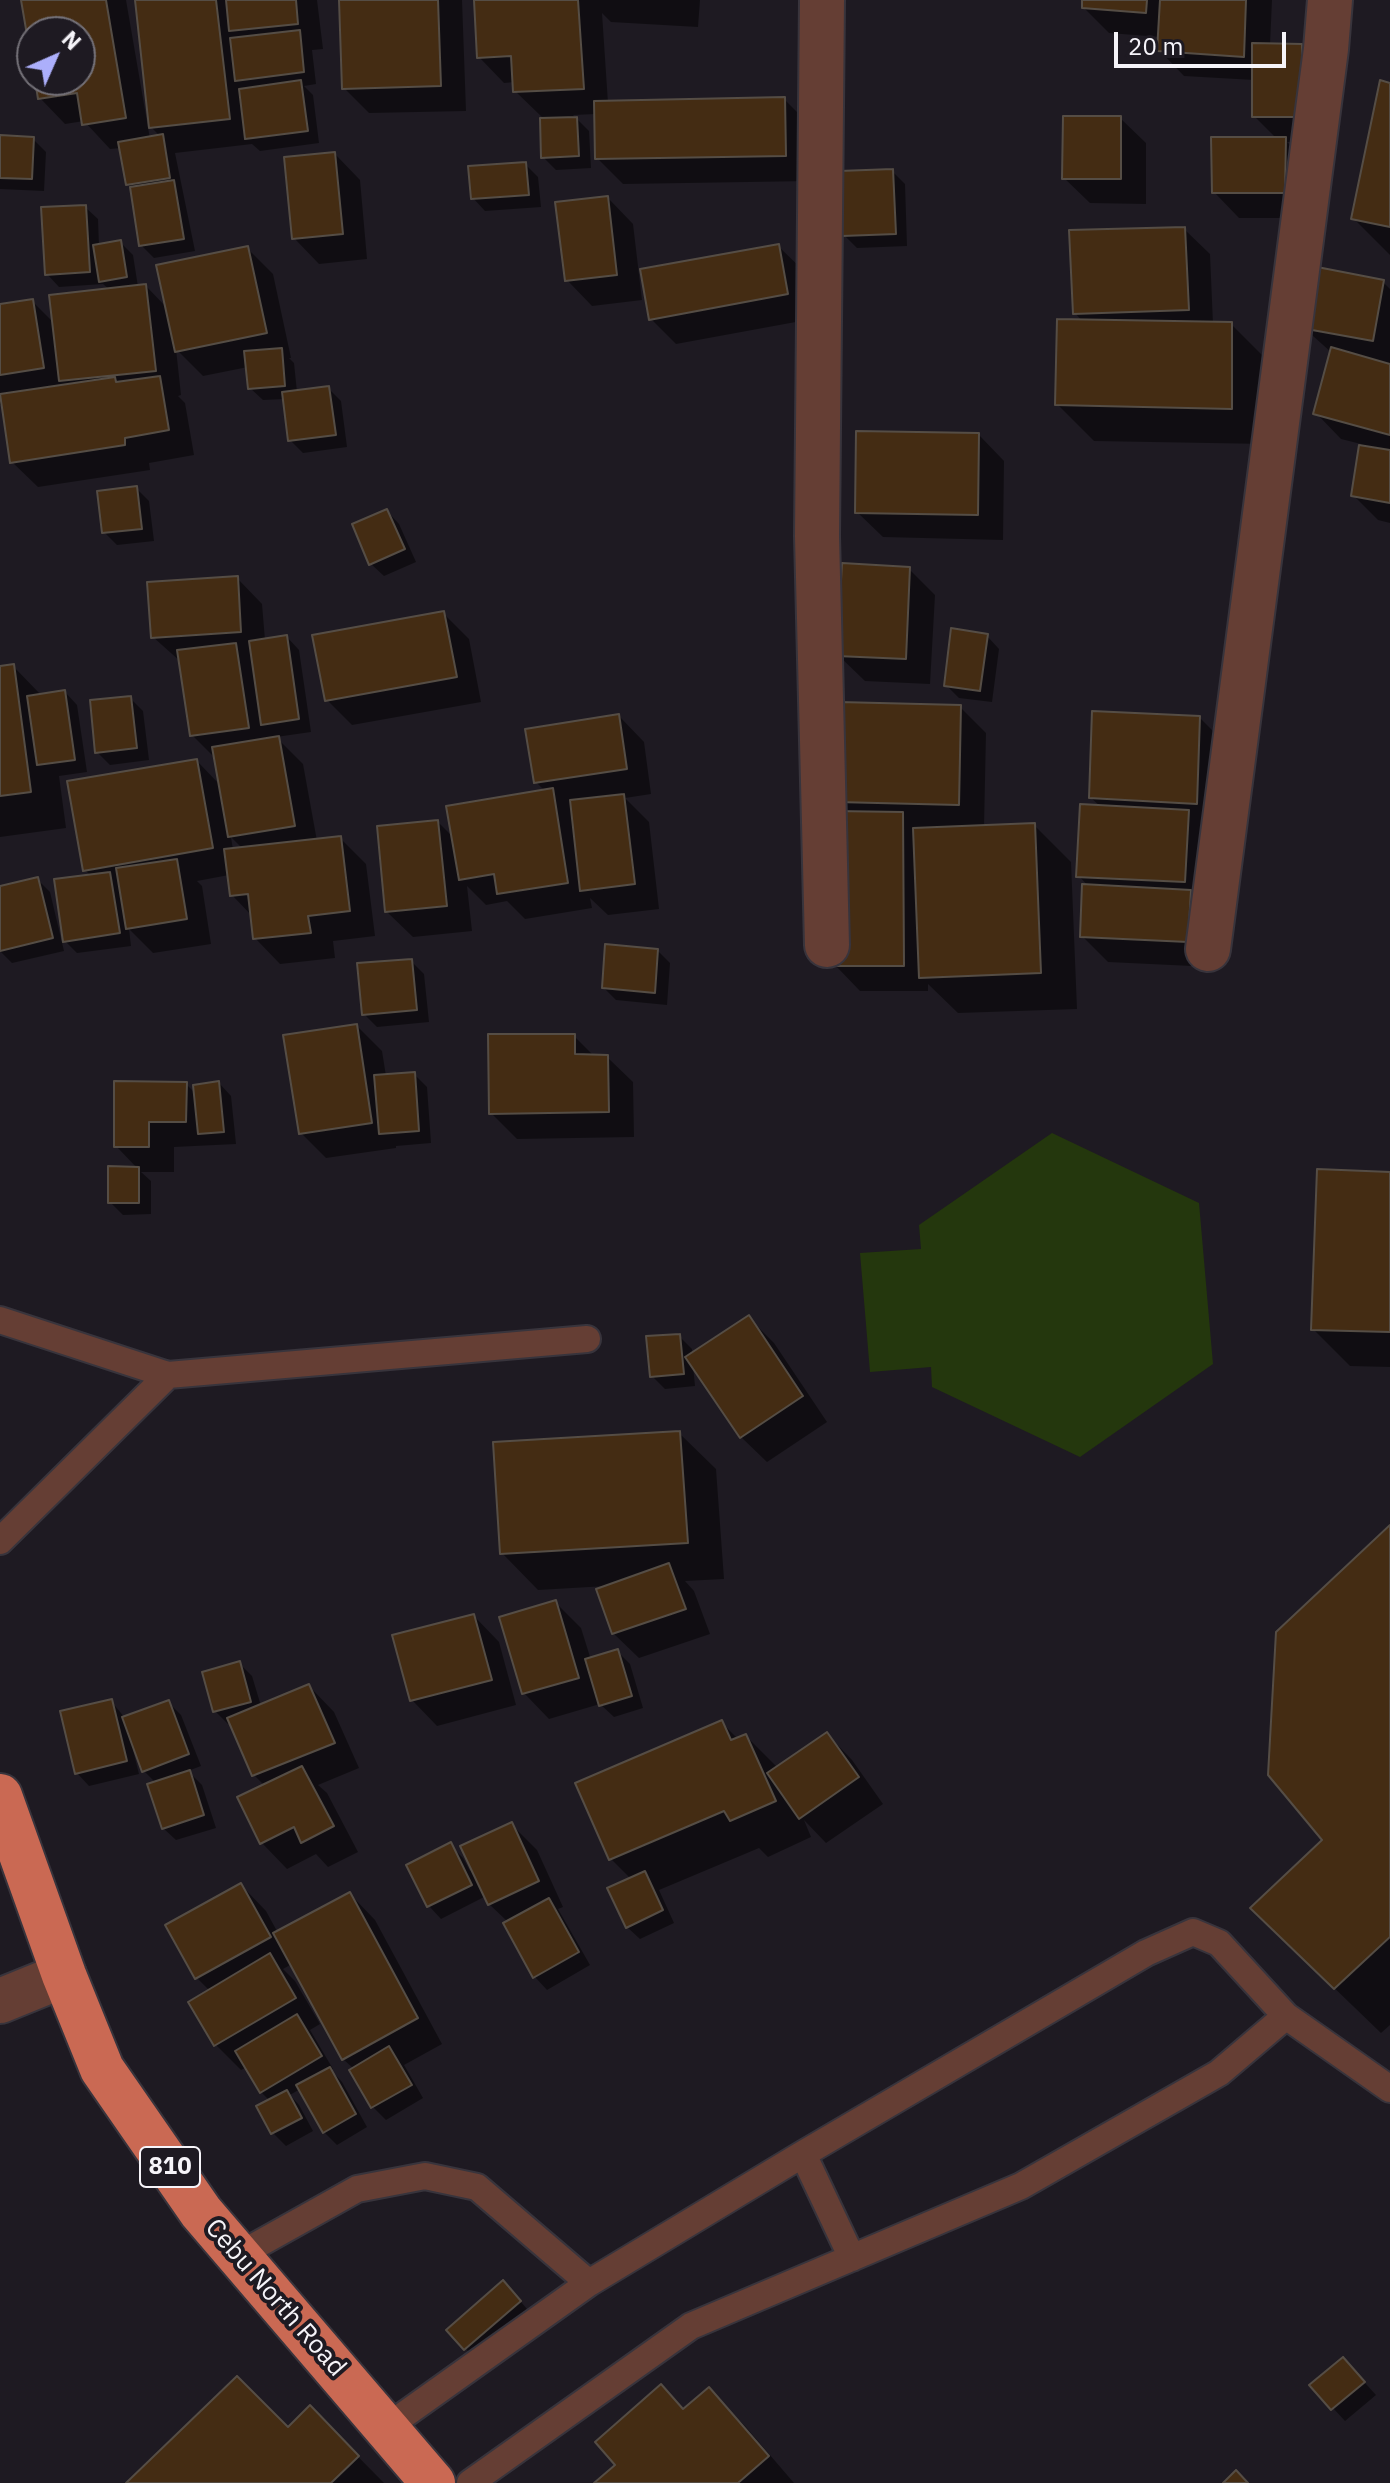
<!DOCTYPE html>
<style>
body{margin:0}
#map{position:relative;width:1390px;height:2483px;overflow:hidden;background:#1e1a22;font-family:"IBM Plex Sans",sans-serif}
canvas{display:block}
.north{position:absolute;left:16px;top:16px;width:80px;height:80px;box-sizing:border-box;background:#1e1a22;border:2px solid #747178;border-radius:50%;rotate:45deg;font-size:22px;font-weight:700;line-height:32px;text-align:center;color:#f6f4f9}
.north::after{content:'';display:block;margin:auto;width:28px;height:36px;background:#acaffb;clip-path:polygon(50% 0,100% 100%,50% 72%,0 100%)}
.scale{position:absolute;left:1114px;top:32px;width:172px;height:36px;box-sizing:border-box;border:4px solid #f6f4f9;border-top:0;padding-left:10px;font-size:24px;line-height:28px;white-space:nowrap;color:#f6f4f9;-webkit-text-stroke:6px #1e1a22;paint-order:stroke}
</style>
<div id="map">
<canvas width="1390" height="2483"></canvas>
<div class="north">N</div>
<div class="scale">20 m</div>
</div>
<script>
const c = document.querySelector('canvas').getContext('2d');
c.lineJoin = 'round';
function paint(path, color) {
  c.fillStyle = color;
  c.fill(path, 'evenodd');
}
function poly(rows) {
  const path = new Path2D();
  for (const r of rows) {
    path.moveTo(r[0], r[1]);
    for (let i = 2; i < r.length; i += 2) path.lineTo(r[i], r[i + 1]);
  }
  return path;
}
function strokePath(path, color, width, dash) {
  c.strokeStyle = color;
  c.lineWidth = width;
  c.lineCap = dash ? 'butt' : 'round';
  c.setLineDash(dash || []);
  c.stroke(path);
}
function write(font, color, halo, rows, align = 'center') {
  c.font = font + ' "IBM Plex Sans",sans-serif';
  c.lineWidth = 8;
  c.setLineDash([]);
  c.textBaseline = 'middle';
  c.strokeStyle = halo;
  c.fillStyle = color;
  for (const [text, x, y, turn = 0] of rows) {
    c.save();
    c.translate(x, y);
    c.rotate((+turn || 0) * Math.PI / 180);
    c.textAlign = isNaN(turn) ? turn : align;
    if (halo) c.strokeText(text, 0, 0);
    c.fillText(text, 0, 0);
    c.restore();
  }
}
paint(poly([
 [1052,1133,1199,1203,1213,1364,1080,1457,932,1387,931,1367,870,1372,860,1253,921,1249,919,1225]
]), '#24370d');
paint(poly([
 [23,0,126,0,150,139,161,137,151,127,137,0,317,0,323,49,312,50,316,84,304,86,313,95,319,143,260,151,252,144,175,153,195,251,154,258,141,245,132,188,128,184,121,148,110,149,84,121,65,124,40,98,37,80,80,80,80,32,32,32,32,52],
 [341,0,462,0,466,111,369,113,344,88],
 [476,0,700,0,698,27,611,22,602,13,608,103,784,99,810,125,811,181,623,184,597,158,596,114,573,115,589,131,591,168,556,170,543,157,542,117,515,91,515,82,504,83,479,57],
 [1084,0,1272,0,1270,45,1301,46,1326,71,1327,142,1287,142,1311,165,1310,218,1239,218,1214,192,1277,139,1254,116,1254,80,1184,76,1159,50,1160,37,1109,33,1084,8],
 [1390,85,1390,255,1353,218],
 [1120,118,1146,143,1146,204,1090,203,1064,178],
 [0,137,33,139,46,152,44,191,0,189],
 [335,154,360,180,367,259,319,264,294,238],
 [525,164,538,177,541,207,485,211,473,198],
 [892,171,905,184,907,246,857,248,844,235],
 [608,198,633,224,642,300,592,306,567,280],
 [85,207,98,219,99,246,120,242,133,255,138,287,146,286,168,309,247,248,273,274,291,358,289,358,294,363,297,392,328,388,341,401,347,447,303,453,290,440,285,399,263,400,250,388,248,367,203,376,176,349,181,395,178,396,185,403,194,455,149,463,150,470,38,487,12,462,3,404,0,405,0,306,32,301,54,323,110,290,103,284,59,287,47,274],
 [1184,229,1210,254,1213,324,1231,324,1268,361,1267,444,1094,441,1057,404,1083,322,1075,313],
 [778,246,804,271,812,319,676,344,651,319],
 [1383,282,1390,289,1390,523,1378,520,1353,495,1361,444,1341,439,1316,413,1332,353,1303,327],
 [979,435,1004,461,1003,540,883,537,857,512],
 [136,488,149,501,154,541,117,545,104,532],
 [387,511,399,524,416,562,384,576,371,564],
 [909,569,935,595,930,684,865,681,839,656],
 [237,578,262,604,265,640,287,637,299,650,311,732,276,737,303,764,317,841,340,838,366,864,375,936,333,941,335,958,280,964,255,938,252,916,232,895,229,875,197,881,202,886,211,944,153,953,129,929,131,946,77,953,62,938,91,876,85,870,197,761,221,786,216,759,192,735,181,662,153,637],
 [231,837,243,849,233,850],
 [444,614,469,639,481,702,352,725,327,700],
 [987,636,999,649,992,702,959,698,946,685],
 [13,666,42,696,65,692,77,705,87,772,59,776,66,828,0,837,0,668],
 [130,698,143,711,149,760,110,765,97,752],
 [960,707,986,733,984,827,1034,825,1071,862,1077,1009,958,1013,928,984,928,991,860,991,835,965,851,814,839,801],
 [619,716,644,742,651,794,625,798,649,822,659,909,608,915,590,898,592,908,525,919,507,901,486,905,467,886,472,931,413,937,387,912,438,822,454,838,546,792,536,782],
 [1200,718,1225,743,1213,967,1108,962,1082,936,1089,887,1079,876,1101,807,1091,798],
 [37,879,50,892,64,951,12,963,0,951,0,888],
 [658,951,670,963,667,1005,616,1000,604,988],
 [411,961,424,974,429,1022,377,1027,364,1014],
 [357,1026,382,1051,386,1076,414,1074,427,1087,431,1143,396,1146,396,1148,326,1158,301,1133],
 [574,1036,595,1057,607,1057,633,1082,634,1137,517,1139,491,1113],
 [219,1083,231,1096,236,1144,174,1147,174,1172,141,1172,151,1181,151,1214,123,1215,110,1202,138,1169,116,1146,186,1084,196,1094],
 [1390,1174,1390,1367,1350,1366,1313,1329],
 [748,1317,774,1343,827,1422,767,1462,741,1437,693,1366,695,1386,665,1389,652,1376,679,1336,692,1349,692,1354],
 [679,1433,716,1469,724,1579,685,1581,694,1591,710,1634,639,1658,613,1633,607,1586,538,1590,502,1553],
 [1390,1528,1390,2025,1381,2033,1298,1953,1325,1840],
 [555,1602,581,1628,591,1660,617,1651,630,1664,643,1708,614,1717,600,1704,549,1719,524,1693],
 [474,1616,499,1642,516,1705,437,1726,412,1700],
 [239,1663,252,1676,261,1706,309,1686,334,1712,359,1768,318,1785,327,1793,358,1852,328,1867,316,1854,287,1869,262,1843,265,1786,254,1775,232,1723,228,1724,215,1711],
 [111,1701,125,1718,168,1702,181,1715,201,1766,188,1771,202,1785,216,1828,176,1840,163,1828,156,1783,144,1771,136,1749,133,1750,139,1774,89,1786,77,1773],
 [721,1722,738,1739,746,1736,778,1768,827,1734,852,1760,883,1804,826,1843,804,1820,811,1837,768,1857,759,1848,659,1890,674,1923,640,1939,627,1927,631,1879,611,1859],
 [512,1825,537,1850,563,1907,558,1909,590,1965,547,1990,535,1977,506,1923,508,1922,489,1904,486,1896,441,1919,429,1906,450,1845,463,1858,470,1871],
 [241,1885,266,1911,278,1933,350,1894,375,1920,442,2044,404,2065,423,2098,386,2120,373,2107,352,2071,354,2069,343,2059,292,1964,283,1969,295,1981,320,2024,310,2030,333,2069,331,2070,342,2082,367,2127,337,2145,324,2132,300,2089,290,2095,299,2105,313,2131,286,2146,273,2133,259,2106,270,2101,261,2092,247,2067,241,2070,216,2045,210,1991,197,1978],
 [516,2296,532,2315,478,2362,449,2330],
 [1355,2372,1376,2395,1345,2421,1333,2408],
 [709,2390,745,2426,794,2483,597,2483],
 [310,2408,384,2483,129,2483,288,2430]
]), '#0007');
const building = poly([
 [21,0,106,0,126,118,82,125,77,93,38,99,35,80,80,80,80,32,32,32,32,64,21,0],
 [135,0,216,0,230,119,149,128,135,0],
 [226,0,296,0,298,24,229,31,226,0],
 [339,0,438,0,441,86,342,89,339,0],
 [474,0,578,0,584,89,513,92,511,56,477,58,474,0],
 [1082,0,1147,0,1146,13,1082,8,1082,0],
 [1160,0,1246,0,1244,57,1157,51,1160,0],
 [300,30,304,72,235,81,230,38,300,30],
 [1252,43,1302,44,1303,117,1252,117,1252,43],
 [301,80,308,131,245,139,239,89,301,80],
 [1380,80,1390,83,1390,227,1351,219,1380,80],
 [785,97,786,156,595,159,594,101,785,97],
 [1063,116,1121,116,1121,179,1062,179,1063,116],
 [577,117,579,156,541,158,540,118,577,117],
 [163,134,170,178,126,185,118,142,163,134],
 [0,135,34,137,32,179,0,178,0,135],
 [1211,137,1286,137,1285,193,1212,193,1211,137],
 [335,152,343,234,292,239,284,157,335,152],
 [526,162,529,195,471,199,468,166,526,162],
 [893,169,896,234,842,236,839,171,893,169],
 [174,180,184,239,139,246,130,187,174,180],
 [608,196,617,275,565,281,555,202,608,196],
 [86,205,90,272,45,275,41,207,86,205],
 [1185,227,1189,310,1073,314,1069,230,1185,227],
 [121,240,127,277,99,282,93,245,121,240],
 [779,244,788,294,649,320,640,269,779,244],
 [248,246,267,333,175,352,156,265,248,246],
 [1312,266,1384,280,1373,341,1301,328,1312,266],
 [146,284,156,371,59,381,49,295,146,284],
 [33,299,44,368,0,375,0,304,33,299],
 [1057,319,1232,322,1232,409,1055,405,1057,319],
 [1331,347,1390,364,1390,435,1313,414,1331,347],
 [282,348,285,386,248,389,244,351,282,348],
 [160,376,169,430,125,438,125,445,10,463,0,394,115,377,116,382,160,376],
 [329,386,336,435,288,441,282,392,329,386],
 [856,431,979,433,978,515,855,513,856,431],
 [1359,445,1390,450,1390,503,1351,496,1359,445],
 [137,486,142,529,102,533,97,491,137,486],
 [387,509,405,549,369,565,352,524,387,509],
 [842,563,910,567,906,659,837,656,842,563],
 [238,576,241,632,151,638,147,582,238,576],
 [444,611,457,677,325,701,312,635,444,611],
 [951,628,988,634,980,691,944,686,951,628],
 [287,635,299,719,261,725,249,641,287,635],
 [236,643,249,728,190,736,177,650,236,643],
 [14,664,31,792,0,796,0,666,14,664],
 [65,690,75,760,37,765,27,696,65,690],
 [131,696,137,748,95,753,90,700,131,696],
 [839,702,961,705,959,805,837,802,839,702],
 [1092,711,1200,716,1197,804,1089,798,1092,711],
 [619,714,627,769,534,783,525,729,619,714],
 [279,736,295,826,228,837,212,747,279,736],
 [197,759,213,848,83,871,67,781,197,759],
 [553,788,568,883,497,894,494,874,459,880,446,806,553,788],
 [624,794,635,884,580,891,570,800,624,794],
 [1080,804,1189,810,1185,882,1076,877,1080,804],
 [833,811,903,812,904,966,833,966,833,811],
 [438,820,447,906,385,912,377,826,438,820],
 [1035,823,1041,973,919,978,913,828,1035,823],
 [341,836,350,911,308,916,311,933,253,939,248,894,230,896,224,849,341,836],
 [177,859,187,919,126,929,116,868,177,859],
 [110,872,120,933,63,942,54,879,110,872],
 [38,877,53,938,0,951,0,886,38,877],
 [1082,884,1191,890,1188,942,1080,937,1082,884],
 [605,944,658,949,655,993,602,988,605,944],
 [412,959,417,1010,362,1015,357,963,412,959],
 [357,1024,372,1123,299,1134,283,1035,357,1024],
 [488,1034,575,1034,575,1054,608,1055,609,1112,489,1114,488,1034],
 [415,1072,419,1131,379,1134,374,1075,415,1072],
 [114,1081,187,1082,186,1122,149,1122,149,1147,114,1147,114,1081],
 [219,1081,224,1132,198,1134,193,1085,219,1081],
 [108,1166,139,1167,139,1203,108,1203,108,1166],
 [1317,1169,1390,1172,1390,1332,1311,1330,1317,1169],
 [749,1315,803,1396,740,1438,685,1357,749,1315],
 [680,1334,684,1374,650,1377,646,1336,680,1334],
 [680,1431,688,1543,500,1554,493,1442,680,1431],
 [1390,1525,1390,1937,1334,1989,1250,1908,1322,1840,1268,1775,1276,1632,1390,1525],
 [669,1563,686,1609,612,1634,596,1589,669,1563],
 [556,1600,579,1678,522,1694,499,1617,556,1600],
 [474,1614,492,1680,410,1701,392,1635,474,1614],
 [618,1649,632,1696,599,1706,585,1659,618,1649],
 [240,1661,251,1702,213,1712,202,1672,240,1661],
 [309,1684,335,1743,252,1776,227,1718,309,1684],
 [112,1699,127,1761,75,1774,60,1711,112,1699],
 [169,1700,189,1754,142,1772,122,1717,169,1700],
 [722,1720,731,1740,746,1734,776,1801,730,1821,724,1811,609,1860,575,1783,722,1720],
 [827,1732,859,1777,799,1819,767,1773,827,1732],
 [302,1766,334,1826,301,1843,294,1827,260,1844,237,1797,302,1766],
 [190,1770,204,1815,162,1829,147,1784,190,1770],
 [512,1822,539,1881,488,1905,460,1846,512,1822],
 [451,1842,472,1885,427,1907,406,1865,451,1842],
 [645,1871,663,1910,626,1928,607,1888,645,1871],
 [241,1883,271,1937,195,1979,165,1925,241,1883],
 [350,1892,418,2018,342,2060,273,1933,350,1892],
 [549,1898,579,1952,533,1978,503,1923,549,1898],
 [270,1953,296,1998,214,2046,188,2002,270,1953],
 [297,2014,322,2056,260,2093,235,2051,297,2014],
 [389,2046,412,2085,371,2108,349,2070,389,2046],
 [330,2067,356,2114,323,2133,296,2085,330,2067],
 [287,2090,302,2118,271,2134,256,2106,287,2090],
 [503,2280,521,2301,464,2350,446,2330,503,2280],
 [1343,2357,1365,2382,1331,2410,1309,2385,1343,2357],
 [237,2376,288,2427,310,2405,359,2456,331,2483,126,2483,237,2376],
 [661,2384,683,2409,709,2387,769,2456,738,2483,594,2483,615,2465,595,2442,661,2384],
 [1236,2470,1248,2483,1223,2483,1236,2470]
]);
paint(building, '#442c13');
strokePath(building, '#554d45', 2);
const lane = poly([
 [0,1320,168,1375,0,1541],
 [168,1375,587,1339],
 [1286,2016,1390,2089],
 [803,2154,852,2258],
 [239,2255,357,2189,425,2176,477,2187,589,2283],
 [387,2427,589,2283,803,2154,1146,1953,1193,1932,1219,1943,1286,2016,1219,2073,1021,2186,691,2326,470,2483]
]);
const street = poly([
 [822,0,817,536,827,945],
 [1208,949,1326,49,1330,0],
 [0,2001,64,1975]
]);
const highway = poly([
 [0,1796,64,1975,102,2069,201,2212,433,2483]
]);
strokePath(lane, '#38343c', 30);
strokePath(street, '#38343c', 48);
strokePath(highway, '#38343c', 48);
strokePath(lane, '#653e34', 26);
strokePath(street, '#653e34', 44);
strokePath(highway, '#ca6953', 44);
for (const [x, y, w] of [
 [170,2167,60]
]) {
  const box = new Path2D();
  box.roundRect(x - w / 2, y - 20, w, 40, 6);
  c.fillStyle = '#1e1a22';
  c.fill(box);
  strokePath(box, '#f6f4f9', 2);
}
write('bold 24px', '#f6f4f9', null, [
 ["810",170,2167]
]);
write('26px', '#f6f4f9', '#1e1a22', [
 ["Cebu North Road",275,2298,49]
]);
</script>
